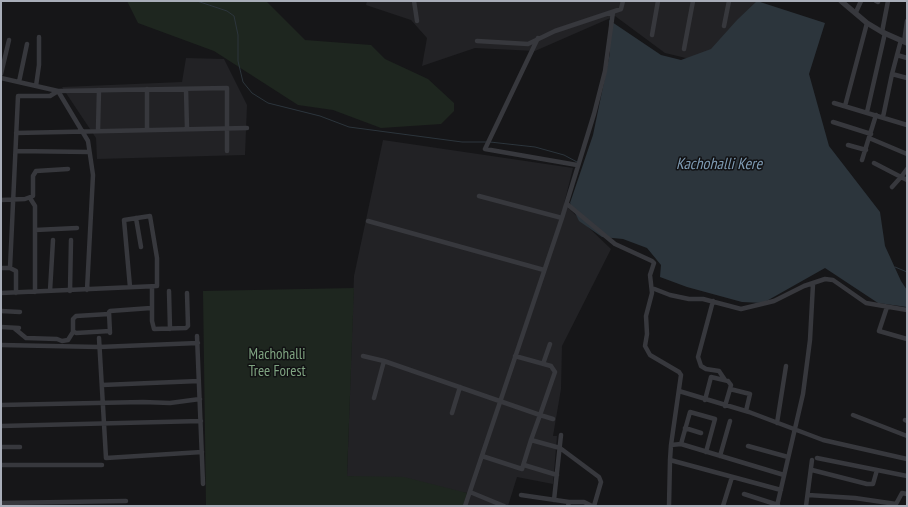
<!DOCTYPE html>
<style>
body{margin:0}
#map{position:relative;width:908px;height:507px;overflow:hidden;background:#161618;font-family:"PT Sans Narrow",sans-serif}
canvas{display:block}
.frame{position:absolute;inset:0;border:2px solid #a8adb8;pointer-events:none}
</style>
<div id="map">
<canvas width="908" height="507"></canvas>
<div class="frame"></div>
</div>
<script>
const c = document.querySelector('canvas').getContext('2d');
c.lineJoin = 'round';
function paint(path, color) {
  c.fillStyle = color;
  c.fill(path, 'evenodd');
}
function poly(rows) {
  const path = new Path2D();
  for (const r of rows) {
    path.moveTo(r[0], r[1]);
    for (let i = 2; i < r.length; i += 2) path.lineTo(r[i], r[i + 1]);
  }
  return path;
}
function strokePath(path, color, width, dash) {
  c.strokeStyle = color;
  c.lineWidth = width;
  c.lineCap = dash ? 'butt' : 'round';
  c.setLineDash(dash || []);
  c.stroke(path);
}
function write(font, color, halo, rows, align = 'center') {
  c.font = font + ' "PT Sans Narrow",sans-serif';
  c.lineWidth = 3;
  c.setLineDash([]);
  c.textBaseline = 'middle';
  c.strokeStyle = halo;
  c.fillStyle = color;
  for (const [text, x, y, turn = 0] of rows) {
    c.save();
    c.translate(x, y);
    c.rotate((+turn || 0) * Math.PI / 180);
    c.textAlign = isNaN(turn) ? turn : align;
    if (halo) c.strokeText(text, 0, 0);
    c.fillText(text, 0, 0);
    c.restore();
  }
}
paint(poly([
 [367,1,762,1,718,48,690,59,665,53,615,16,535,51,475,48,422,66,427,38,411,20,366,5],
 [186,58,224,59,247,105,245,155,97,159,96,138,62,87,182,82],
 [383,140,573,168,564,204,611,249,562,346,561,389,553,436,557,436,553,484,517,477,508,506,463,506,467,493,347,476,354,276]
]), '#222225');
paint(poly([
 [127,1,266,1,305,40,371,45,385,59,428,79,454,103,454,111,441,124,381,128,333,110,298,105,214,51,138,23],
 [354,288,347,476,404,477,467,493,463,506,206,506,203,291]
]), '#1e261f');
paint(poly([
 [757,1,825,23,809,74,829,146,880,212,885,246,901,281,907,290,907,307,878,303,825,268,763,303,742,302,687,287,660,277,661,265,647,248,623,239,602,237,579,221,570,203,593,135,610,53,609,20,661,55,681,60,711,49,737,20]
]), '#2c353c');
strokePath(poly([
 [197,1,227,11,234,16,238,35,238,61,243,82,252,93,268,103,320,116,349,127,462,142,486,142],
 [490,142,535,147,564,155,577,162],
 [895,267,907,272]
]), '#2c353c', 1);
strokePath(poly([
 [414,1,417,21],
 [876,1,878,2],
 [856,12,861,1],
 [724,26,729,1],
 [882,32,888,1],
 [652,35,658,1],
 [538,38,485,149,577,165],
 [477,41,528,44,555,31,621,9,623,1],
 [904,42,907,21],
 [684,49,693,1],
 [897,55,907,58],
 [1,74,9,40],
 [892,74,901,40],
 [1,78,58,91,227,88,227,151],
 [19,82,27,44],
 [36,86,39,65,39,37],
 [186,89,187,129],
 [834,103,907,125],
 [845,106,867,23],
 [867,112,885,33],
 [883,117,892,74,907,78],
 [833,122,871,134],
 [147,129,147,89],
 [98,130,99,90],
 [16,133,247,128],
 [869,138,907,154],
 [848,145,866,150],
 [16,151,89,152],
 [862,160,876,115],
 [874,163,901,177,907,169],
 [892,187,901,177,907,180],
 [479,196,562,218,594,114,605,71,613,12],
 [30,198,35,206,35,292],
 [1,200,25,199,33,196,33,176,36,171,68,169],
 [567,204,615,244,652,261,654,263,650,275,652,293,646,316,647,334,645,346,650,355,679,372,681,375,671,445],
 [136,218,141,247],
 [368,221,544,270],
 [35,230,77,228],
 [1,268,10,268,18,96,50,96,58,91,88,141,93,175,87,290],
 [10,268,16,271,16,293],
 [152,287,152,321,154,329,186,328,188,326,187,293],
 [652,288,670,295,689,299,703,299,741,309,774,301,804,286,825,279,833,280,866,303,907,310],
 [50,291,53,240],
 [70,291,71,240],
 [169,291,170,329],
 [1,293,157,286,157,258,150,216,124,220,130,287],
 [713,301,698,357,701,366,706,369,719,371,725,380],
 [887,307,879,331,907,339],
 [1,311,20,312],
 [109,314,76,316,73,319,73,331,76,333,110,331],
 [1,327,19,328],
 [14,328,26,338,57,339,62,341,68,340,73,332],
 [110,333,109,312,110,311,151,308],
 [197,336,203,484],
 [99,338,106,458,202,452],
 [1,345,99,347,198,343],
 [363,356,384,361],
 [543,364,550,344],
 [102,385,199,381],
 [679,391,749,412,823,440,907,459],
 [374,398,384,361,540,415,555,372,551,366,515,356],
 [705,400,711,377,728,381,731,385,730,389,750,394,746,411],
 [1,405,143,402,170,403,200,399],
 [725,406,730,389],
 [452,413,460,387],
 [853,415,907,436],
 [905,420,907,421],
 [777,423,786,366],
 [1,426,201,421],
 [685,428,701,433],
 [531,440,540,415,553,419],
 [681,444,784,475],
 [748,446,788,457],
 [1,447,20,447],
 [482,456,522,469,531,440,560,448,599,477,601,482,594,506],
 [720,456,730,421],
 [817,458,907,476],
 [670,460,671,445,681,444,690,412,715,419,706,452],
 [1,465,102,465],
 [524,465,557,475],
 [812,470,867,484,873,484,877,470],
 [470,492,504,506],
 [744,494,778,505],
 [521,495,569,502,568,506],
 [808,495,855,498,896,504,902,493,907,494],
 [554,500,561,435],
 [569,502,584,502,592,506],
 [1,503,126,501],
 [465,506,562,218],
 [669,506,670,460,781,490],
 [723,506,732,477],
 [777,506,803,394,810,340,813,284],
 [806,506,812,460]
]), '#37383d', 4.5);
strokePath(poly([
 [841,1,867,23,882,32,907,43]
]), '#37383d', 5.5);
write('15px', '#7fa381', '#111113', [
 ["Machohalli",277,355],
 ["Tree Forest",277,372]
]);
write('italic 16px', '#7f9bb3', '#111113', [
 ["Kachohalli Kere",719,164]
]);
</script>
